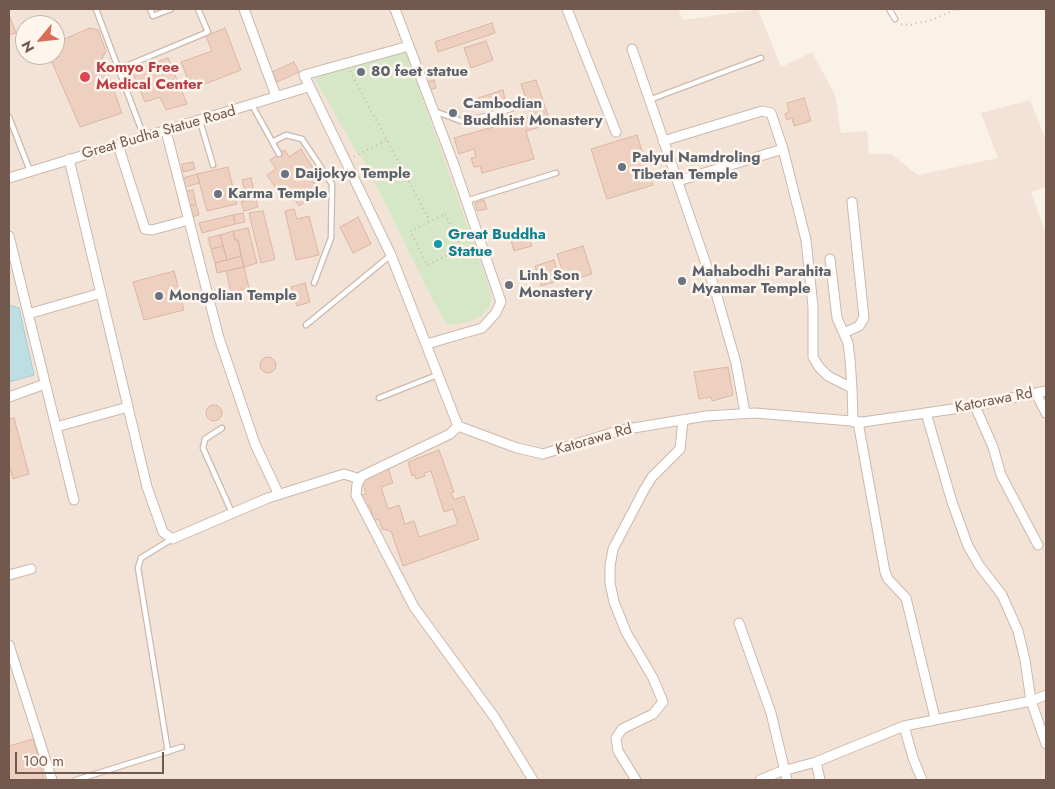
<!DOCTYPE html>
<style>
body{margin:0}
#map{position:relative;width:1055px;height:789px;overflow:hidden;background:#fbf2e7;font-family:Jost,sans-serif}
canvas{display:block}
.frame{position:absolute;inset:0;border:10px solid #72584d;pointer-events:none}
.north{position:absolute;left:15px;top:15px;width:50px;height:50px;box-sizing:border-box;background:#fef6ed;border:1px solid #c6b7ad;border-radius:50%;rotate:242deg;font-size:14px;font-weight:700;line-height:20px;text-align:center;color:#72584d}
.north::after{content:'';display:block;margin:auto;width:18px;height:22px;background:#da6c56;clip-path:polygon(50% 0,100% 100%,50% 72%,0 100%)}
.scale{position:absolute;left:15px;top:752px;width:149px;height:22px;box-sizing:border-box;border:2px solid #72584d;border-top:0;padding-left:6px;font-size:15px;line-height:18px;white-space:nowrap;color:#72584d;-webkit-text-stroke:4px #fef6ed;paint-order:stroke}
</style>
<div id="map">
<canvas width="1055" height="789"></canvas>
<div class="frame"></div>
<div class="north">N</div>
<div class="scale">100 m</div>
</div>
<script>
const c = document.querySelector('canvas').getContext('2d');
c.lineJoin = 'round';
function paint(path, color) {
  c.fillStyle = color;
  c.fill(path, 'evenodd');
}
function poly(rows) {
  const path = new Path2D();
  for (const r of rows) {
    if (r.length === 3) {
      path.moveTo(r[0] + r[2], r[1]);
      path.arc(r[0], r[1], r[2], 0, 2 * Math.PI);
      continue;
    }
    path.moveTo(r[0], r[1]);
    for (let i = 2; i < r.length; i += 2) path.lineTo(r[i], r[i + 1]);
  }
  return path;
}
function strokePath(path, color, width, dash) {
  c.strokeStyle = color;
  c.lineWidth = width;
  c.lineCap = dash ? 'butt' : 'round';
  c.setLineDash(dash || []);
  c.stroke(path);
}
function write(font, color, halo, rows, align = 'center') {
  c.font = font + ' Jost,sans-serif';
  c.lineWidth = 5;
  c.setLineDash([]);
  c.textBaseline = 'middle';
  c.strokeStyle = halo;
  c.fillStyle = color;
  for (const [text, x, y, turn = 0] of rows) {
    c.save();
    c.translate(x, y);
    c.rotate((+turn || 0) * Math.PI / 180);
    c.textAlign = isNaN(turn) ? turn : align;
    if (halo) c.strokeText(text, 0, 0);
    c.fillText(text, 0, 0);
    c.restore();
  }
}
paint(poly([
 [9,9,678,9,683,20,758,9,781,67,812,52,835,95,841,133,867,131,869,154,891,154,918,175,998,158,981,113,1030,100,1046,140,1046,187,1031,192,1046,234,1046,780,9,780],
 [25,25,55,25,55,55,25,55]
]), '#f2e3d6');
paint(poly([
 [406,52,489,287,492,298,489,308,481,316,469,322,449,325,446,323,435,304,363,159,355,149,313,76]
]), '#d6e7c7');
const water = poly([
 [9,305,19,308,34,375,9,382,9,305]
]);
paint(water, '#bddfe3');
strokePath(water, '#a4cfd4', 1);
const building = poly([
 [9,14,16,33,9,35,9,14],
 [492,23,495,33,438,52,435,42,492,23],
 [90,28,98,30,106,51,102,58,122,113,80,127,49,55,55,55,55,43,90,28],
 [225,28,241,70,192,89,181,62,212,51,206,36,225,28],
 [486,41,493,60,471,68,464,48,486,41],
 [168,58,187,104,166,110,160,97,145,102,132,71,168,58],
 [294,62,299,72,277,82,272,72,294,62],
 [434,80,436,88,429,90,428,82,434,80],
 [536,80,551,124,526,131,534,159,482,173,480,166,474,167,471,158,476,157,474,149,459,154,454,138,532,116,521,84,536,80],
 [503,90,505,100,482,108,478,98,503,90],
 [804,98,811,121,794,126,792,118,787,120,785,114,789,111,787,103,804,98],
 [637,135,653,185,607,199,591,149,637,135],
 [301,149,315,171,309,175,320,192,299,206,287,188,279,193,267,175,276,169,270,160,285,150,289,157,301,149],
 [193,162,195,169,183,172,182,164,193,162],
 [228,167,237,204,207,211,197,174,228,167],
 [197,174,200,183,185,187,183,178,197,174],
 [251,178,254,192,246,194,242,180,251,178],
 [193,190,196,204,190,206,186,191,193,190],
 [254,192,256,198,243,201,241,195,254,192],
 [256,198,258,207,244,211,241,202,256,198],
 [484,200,487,209,477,211,475,203,484,200],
 [196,204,199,215,192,217,190,206,196,204],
 [294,209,297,219,309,216,319,255,296,260,285,211,294,209],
 [263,211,275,259,261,263,249,213,263,211],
 [243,213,245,222,235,224,233,215,243,213],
 [233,215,235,224,202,233,199,223,233,215],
 [358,217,371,244,353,253,340,227,358,217],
 [248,228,257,263,244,267,238,240,235,240,233,231,248,228],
 [233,231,235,240,238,240,241,256,227,260,220,235,233,231],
 [220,235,223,246,211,249,208,238,220,235],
 [528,235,532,246,514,251,511,240,528,235],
 [223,246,227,260,215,263,211,249,223,246],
 [583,246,592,274,566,282,557,254,583,246],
 [241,256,244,267,217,273,215,263,241,256],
 [554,260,560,280,541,286,535,266,554,260],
 [244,267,249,288,231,292,226,271,244,267],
 [174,271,184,310,144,320,133,282,174,271],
 [305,283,310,302,297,306,291,287,305,283],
 [268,365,8],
 [728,367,733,395,712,401,711,397,699,399,694,372,728,367],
 [214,413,8],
 [14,418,29,474,13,479,9,464,9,419,14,418],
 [439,450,454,492,451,493,454,500,464,496,479,539,403,566,391,531,382,529,379,519,374,521,370,506,365,507,362,495,366,494,362,480,372,477,371,473,388,467,393,483,381,487,388,509,399,505,405,524,414,521,419,537,458,524,453,509,444,512,431,471,424,473,425,476,416,479,415,475,412,476,408,462,439,450],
 [33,739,44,779,9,780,9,746,33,739]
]);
paint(building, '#eed0c1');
strokePath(building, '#dfb6a3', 1);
const service = poly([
 [96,9,144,137],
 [150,9,153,16,171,9],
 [889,9,895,19],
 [119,69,208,32,198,9],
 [649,100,761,58],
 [252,105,279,154],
 [434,111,464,122,511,109],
 [9,117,30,171],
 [200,121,213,165],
 [274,141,286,135,302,139,332,184,331,238,314,283],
 [466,201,556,173],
 [306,325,391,255],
 [379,398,437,375],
 [222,428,205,439,203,448,232,513],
 [168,752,138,568,141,558,172,539],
 [76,780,182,747]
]);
const minor = poly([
 [244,9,276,96],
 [395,9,454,165,501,302,495,314,482,328,427,344],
 [567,9,616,132],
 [409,46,304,75,391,255,458,426],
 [632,49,716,293,736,363,745,413],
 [166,131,219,338,255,444,279,495],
 [663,141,762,111,771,113,783,149,806,240,813,307,813,357,819,367,828,376,852,388,853,422],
 [118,145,145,229,152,230,189,220],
 [69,159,147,487,163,532,172,539,268,498,344,474,360,479],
 [9,178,308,87],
 [678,181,783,149],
 [9,236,74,500],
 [830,259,837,318,848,343,850,359,852,388],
 [28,314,101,293],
 [844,333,859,326,864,318,852,202],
 [1036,393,1046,413],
 [9,397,45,384],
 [975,406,993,447,1001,475,1038,545],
 [926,413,952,502,968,546,979,565,1002,595,1018,631,1025,660,1031,701,1046,744],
 [858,422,885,572,888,579,906,598,935,718],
 [56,427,128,407],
 [9,575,31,569],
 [739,623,771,713,787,780],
 [9,645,52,780],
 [904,726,913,758,922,780],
 [816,762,820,780],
 [533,780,495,718,414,607,356,495,357,484,362,476,450,434,458,426,517,448,543,454,621,430,706,416,755,413,863,422,967,407,1046,391],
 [636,780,618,751,616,738,622,729,653,714,663,702,653,678,626,632,614,602,610,583,610,566,613,549,644,490,652,477,680,449,683,420],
 [760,780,779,772,816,762,904,726,1031,701,1046,695]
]);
strokePath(service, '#ccb9ae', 7);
strokePath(minor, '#ccb9ae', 11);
strokePath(poly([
 [901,24,909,25,932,20,954,10,963,9],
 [350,71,430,221],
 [354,157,387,140],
 [445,214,462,248,427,265,410,231,445,214]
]), '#d3b3a4', 2, [1, 4]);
strokePath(service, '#fff', 4.5);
strokePath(minor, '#fff', 9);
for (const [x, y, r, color] of [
 [361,72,5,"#6b7280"],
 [85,77,6,"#e0444e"],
 [453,113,5,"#6b7280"],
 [622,167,5,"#6b7280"],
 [285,174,5,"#6b7280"],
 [218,194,5,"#6b7280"],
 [438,244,5,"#0f9aa8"],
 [682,281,5,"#6b7280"],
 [509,285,5,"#6b7280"],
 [159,296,5,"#6b7280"]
]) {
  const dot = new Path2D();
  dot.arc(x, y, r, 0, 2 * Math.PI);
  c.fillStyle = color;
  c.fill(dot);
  strokePath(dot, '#fef6ed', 2);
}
write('bold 15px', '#be3a42', '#fef6ed', [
 ["Komyo Free",96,68],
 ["Medical Center",96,85]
], 'left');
write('bold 15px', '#5b616d', '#fef6ed', [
 ["80 feet statue",371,72],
 ["Cambodian",463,104],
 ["Buddhist Monastery",463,121],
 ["Palyul Namdroling",632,158],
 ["Tibetan Temple",632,175],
 ["Daijokyo Temple",295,174],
 ["Karma Temple",228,194],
 ["Mahabodhi Parahita",692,272],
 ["Myanmar Temple",692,289],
 ["Linh Son",519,276],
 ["Monastery",519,293],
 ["Mongolian Temple",169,296]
], 'left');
write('15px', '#72584d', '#fef6ed', [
 ["Great Budha Statue Road",159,133,-16],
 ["Katorawa Rd",994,401,-11],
 ["Katorawa Rd",594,440,-16]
]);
write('bold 15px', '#0d838f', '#fef6ed', [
 ["Great Buddha",448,235],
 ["Statue",448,252]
], 'left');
</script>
